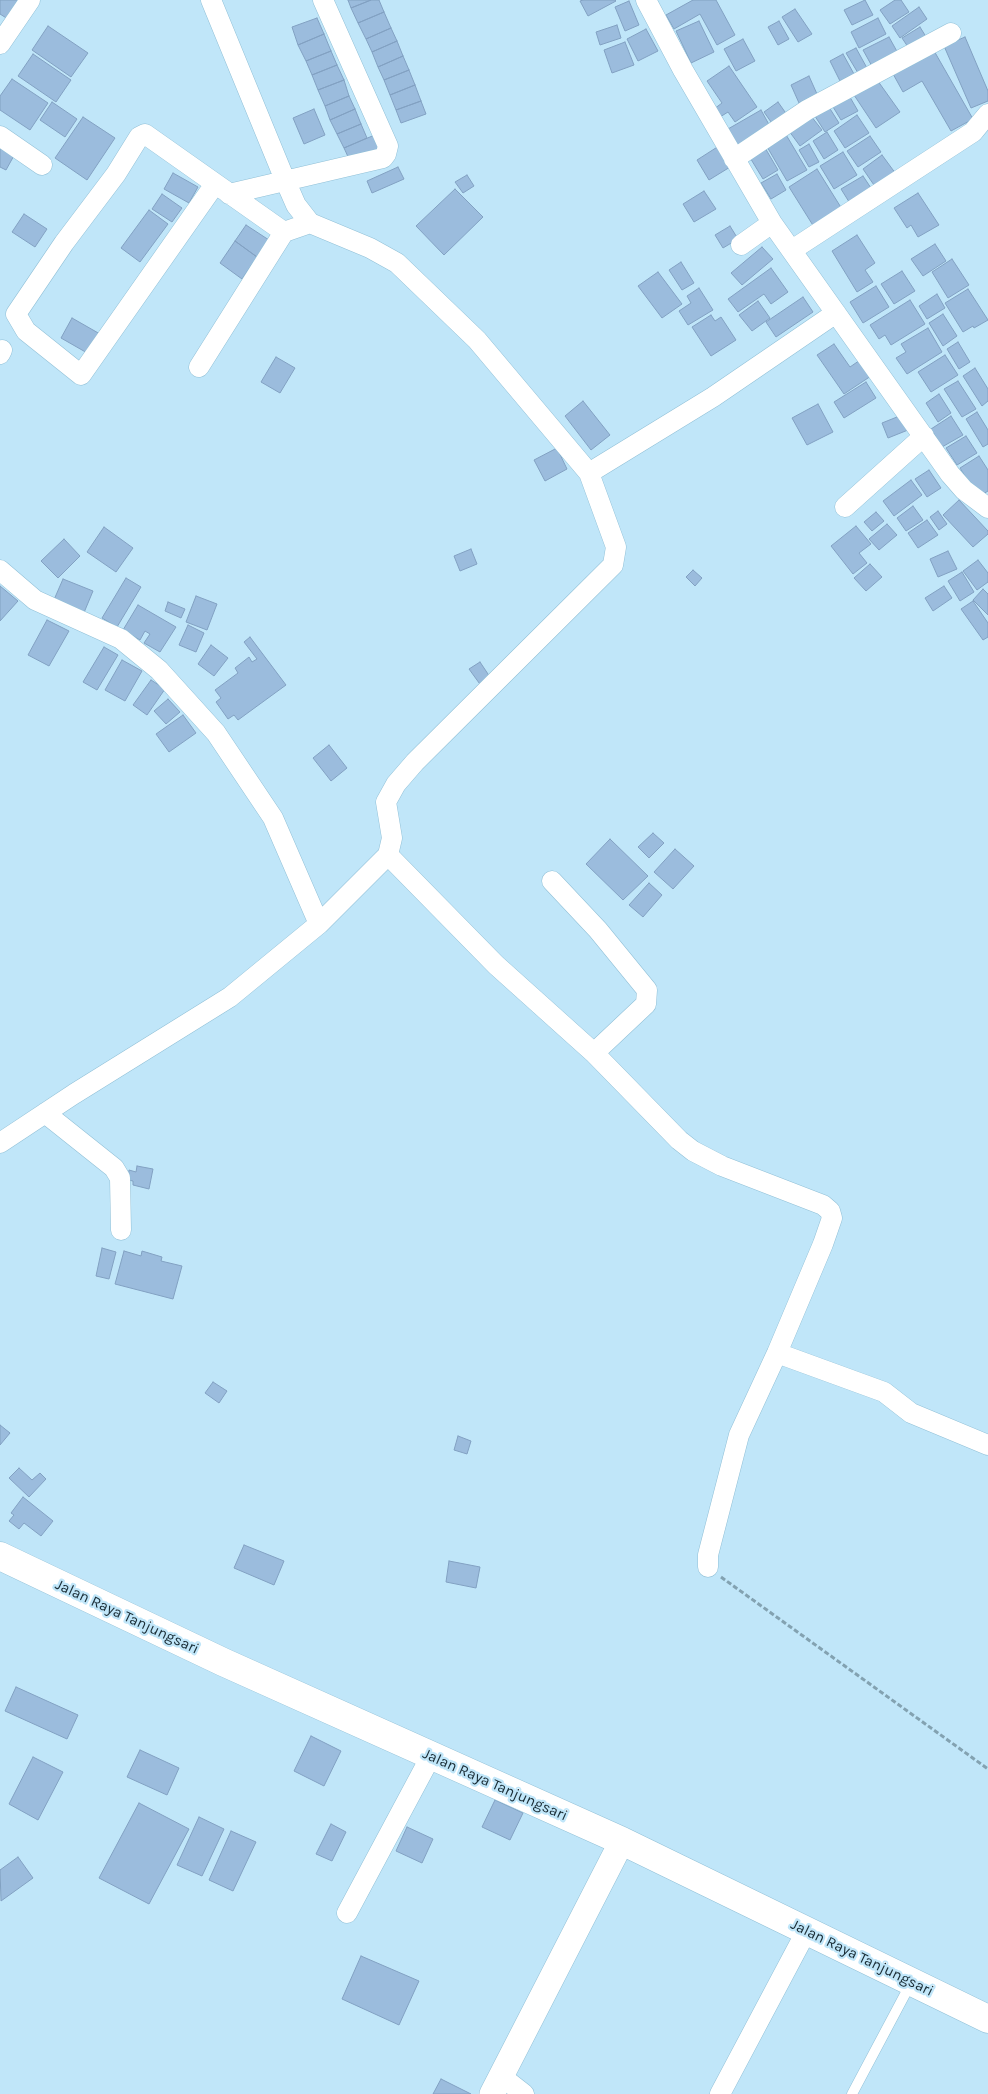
<!DOCTYPE html>
<style>
body{margin:0}
canvas{display:block;background:#c0e6f9}
</style>
<canvas width="988" height="2094"></canvas>
<script>
const c = document.querySelector('canvas').getContext('2d');
c.lineJoin = 'round';
function paint(path, color) {
  c.fillStyle = color;
  c.fill(path, 'evenodd');
}
function poly(rows) {
  const path = new Path2D();
  for (const r of rows) {
    path.moveTo(r[0], r[1]);
    for (let i = 2; i < r.length; i += 2) path.lineTo(r[i], r[i + 1]);
  }
  return path;
}
function strokePath(path, color, width, dash) {
  c.strokeStyle = color;
  c.lineWidth = width;
  c.lineCap = dash ? 'butt' : 'round';
  c.setLineDash(dash || []);
  c.stroke(path);
}
function write(font, color, halo, rows, align = 'center') {
  c.font = font + ' Karla,sans-serif';
  c.lineWidth = 4.5;
  c.setLineDash([]);
  c.textBaseline = 'middle';
  c.strokeStyle = halo;
  c.fillStyle = color;
  for (const [text, x, y, turn = 0] of rows) {
    c.save();
    c.translate(x, y);
    c.rotate((+turn || 0) * Math.PI / 180);
    c.textAlign = isNaN(turn) ? turn : align;
    if (halo) c.strokeText(text, 0, 0);
    c.fillText(text, 0, 0);
    c.restore();
  }
}
const building = poly([
 [0,0,25,0,11,21,0,14,0,0],
 [348,0,371,0,351,8,348,0],
 [371,0,379,0,384,12,358,23,351,8,371,0],
 [583,0,615,0,616,1,588,16,580,1,583,0],
 [693,0,716,0,735,35,717,45,700,14,674,29,666,15,693,0],
 [865,0,873,15,852,25,844,10,865,0],
 [895,0,901,0,909,12,890,24,880,10,895,0],
 [629,1,639,25,625,31,615,7,629,1],
 [919,7,927,19,900,38,892,26,919,7],
 [795,9,812,34,798,42,782,17,795,9],
 [384,12,391,28,366,39,358,23,384,12],
 [317,18,324,34,298,45,292,27,317,18],
 [878,18,886,34,859,48,851,32,878,18],
 [699,21,714,52,691,63,676,31,699,21],
 [779,21,789,39,778,45,768,27,779,21],
 [617,25,621,38,600,45,596,32,617,25],
 [48,26,88,53,71,77,32,50,48,26],
 [920,27,928,40,910,50,902,38,920,27],
 [391,28,397,41,372,52,366,39,391,28],
 [646,29,658,51,638,61,627,39,646,29],
 [324,34,331,51,306,61,298,45,324,34],
 [889,37,899,55,873,68,863,50,889,37],
 [965,37,988,91,988,101,971,108,944,46,965,37],
 [743,39,755,61,736,71,724,49,743,39],
 [397,41,403,56,378,67,372,52,397,41],
 [625,42,634,65,612,73,604,50,625,42],
 [856,48,867,68,858,73,846,53,856,48],
 [933,49,973,119,951,131,922,81,903,92,892,72,933,49],
 [331,51,337,65,312,75,306,61,331,51],
 [33,54,71,80,56,102,18,76,33,54],
 [843,54,854,74,840,81,830,61,843,54],
 [403,56,409,70,384,80,378,67,403,56],
 [337,65,344,80,318,90,312,75,337,65],
 [729,66,757,107,735,122,728,112,720,117,714,109,722,103,707,81,729,66],
 [409,70,415,85,390,95,384,80,409,70],
 [809,76,817,94,799,103,791,85,809,76],
 [875,77,900,112,876,128,852,92,875,77],
 [12,79,48,103,30,130,0,110,0,96,12,79],
 [344,80,349,96,325,106,318,90,344,80],
 [415,85,421,101,396,110,390,95,415,85],
 [847,92,858,111,841,120,830,102,847,92],
 [349,96,355,109,330,120,325,106,349,96],
 [421,101,426,114,401,123,396,110,421,101],
 [52,102,77,119,65,137,40,120,52,102],
 [778,102,790,119,776,129,764,112,778,102],
 [827,104,839,123,825,132,813,113,827,104],
 [314,109,325,135,304,144,293,118,314,109],
 [355,109,361,124,337,134,330,120,355,109],
 [761,110,772,130,733,153,721,133,761,110],
 [857,115,869,133,845,148,834,131,857,115],
 [811,116,822,130,800,146,789,131,811,116],
 [83,117,115,138,87,180,55,158,83,117],
 [361,124,367,138,344,148,337,134,361,124],
 [827,132,838,150,824,159,813,141,827,132],
 [785,133,807,170,787,181,766,145,785,133],
 [377,134,382,148,350,161,344,148,377,134],
 [870,136,881,152,858,167,847,151,870,136],
 [0,143,16,152,6,170,0,167,0,143],
 [722,144,735,164,709,180,697,160,722,144],
 [809,144,819,162,809,167,799,150,809,144],
 [764,146,778,170,763,179,749,156,764,146],
 [843,152,857,175,834,189,820,166,843,152],
 [882,155,896,174,876,188,863,169,882,155],
 [398,167,404,179,372,193,367,181,398,167],
 [817,169,842,209,814,227,789,187,817,169],
 [173,173,198,187,189,203,164,189,173,173],
 [777,174,786,190,771,199,761,183,777,174],
 [467,175,474,186,463,193,455,182,467,175],
 [863,176,873,191,851,205,841,189,863,176],
 [455,189,483,217,444,255,416,226,455,189],
 [704,191,716,209,694,222,683,204,704,191],
 [918,193,939,225,918,237,911,225,907,228,894,208,918,193],
 [162,194,182,208,172,222,152,209,162,194],
 [149,210,168,224,140,262,121,248,149,210],
 [24,214,47,229,35,247,12,232,24,214],
 [246,225,269,240,257,257,235,241,246,225],
 [730,226,738,239,723,248,715,235,730,226],
 [857,235,875,263,865,270,873,282,857,292,832,251,857,235],
 [235,241,257,257,242,279,220,263,235,241],
 [935,244,946,261,923,276,911,259,935,244],
 [762,247,773,259,742,285,731,273,762,247],
 [952,259,969,285,948,298,932,272,952,259],
 [681,262,694,283,682,290,669,270,681,262],
 [771,268,788,292,771,304,764,294,738,312,728,299,771,268],
 [902,271,915,291,894,304,881,284,902,271],
 [658,272,682,304,662,318,638,286,658,272],
 [876,286,889,307,863,323,850,302,876,286],
 [699,288,713,310,688,325,679,311,691,303,687,296,699,288],
 [968,289,988,320,974,328,973,326,963,332,945,303,968,289],
 [937,294,945,308,927,319,919,306,937,294],
 [803,297,813,312,776,337,766,322,803,297],
 [910,300,925,324,891,345,885,335,879,339,870,325,910,300],
 [758,301,770,318,752,331,739,315,758,301],
 [943,314,957,336,943,346,929,323,943,314],
 [711,315,715,321,721,317,736,340,711,356,692,327,711,315],
 [72,318,100,334,89,354,61,338,72,318],
 [928,328,942,352,907,374,896,358,906,352,901,344,928,328],
 [958,342,970,362,959,369,947,349,958,342],
 [834,344,850,367,863,358,874,374,844,394,817,355,834,344],
 [945,355,958,375,931,392,918,372,945,355],
 [276,357,295,368,280,393,261,382,276,357],
 [975,368,988,389,988,401,982,406,963,376,975,368],
 [958,381,976,409,962,417,944,389,958,381],
 [866,382,876,398,844,418,834,402,866,382],
 [939,394,951,413,938,422,926,403,939,394],
 [583,401,610,435,591,450,565,416,583,401],
 [818,404,833,432,807,445,792,418,818,404],
 [977,412,988,430,988,444,983,447,966,419,977,412],
 [902,415,908,430,888,438,882,423,902,415],
 [951,416,963,435,942,447,931,429,951,416],
 [966,436,977,453,957,465,946,448,966,436],
 [557,448,567,469,545,481,534,460,557,448],
 [979,456,988,470,988,491,978,497,960,468,979,456],
 [929,470,941,488,927,497,915,479,929,470],
 [911,480,922,495,894,516,883,501,911,480],
 [959,500,988,531,988,534,973,547,943,515,959,500],
 [913,506,923,520,906,531,897,518,913,506],
 [938,511,947,524,939,530,930,517,938,511],
 [876,512,884,521,872,531,864,522,876,512],
 [927,520,938,535,918,548,908,533,927,520],
 [887,524,897,535,879,550,869,539,887,524],
 [856,526,871,544,859,553,867,563,853,574,831,546,856,526],
 [104,527,133,548,116,572,87,552,104,527],
 [64,539,80,556,58,578,41,561,64,539],
 [471,549,477,564,460,571,454,556,471,549],
 [948,551,957,569,938,577,930,559,948,551],
 [978,560,988,573,988,582,977,590,963,571,978,560],
 [870,564,882,577,866,591,854,578,870,564],
 [693,570,702,578,695,586,686,577,693,570],
 [962,572,974,592,960,601,948,581,962,572],
 [126,578,141,587,117,627,102,618,126,578],
 [63,579,93,591,83,615,53,602,63,579],
 [0,586,18,601,0,621,0,586],
 [944,586,952,598,933,611,925,598,944,586],
 [983,589,988,594,988,615,973,600,983,589],
 [196,596,217,604,207,630,186,622,196,596],
 [973,601,988,623,988,637,983,640,961,609,973,601],
 [168,602,185,609,181,618,165,611,168,602],
 [138,605,176,627,160,652,144,643,150,634,145,631,140,640,123,630,138,605],
 [47,620,69,631,49,666,28,655,47,620],
 [188,625,204,633,196,652,179,645,188,625],
 [250,637,286,685,238,720,234,715,228,719,216,702,221,698,215,690,238,673,235,668,249,657,252,662,257,659,244,642,250,637],
 [211,645,228,658,214,676,198,664,211,645],
 [104,647,118,655,97,690,83,682,104,647],
 [122,660,142,671,125,701,105,690,122,660],
 [480,662,492,680,482,687,469,669,480,662],
 [151,680,165,689,147,715,133,705,151,680],
 [168,699,180,712,166,724,154,711,168,699],
 [183,715,196,733,169,752,156,734,183,715],
 [329,745,347,768,331,781,313,758,329,745],
 [653,833,664,843,649,858,638,847,653,833],
 [610,839,648,876,623,900,586,864,610,839],
 [675,849,694,866,673,889,654,872,675,849],
 [649,883,662,895,643,917,629,905,649,883],
 [137,1166,153,1169,149,1189,133,1185,133,1181,128,1180,129,1170,136,1172,137,1166],
 [102,1248,116,1252,109,1279,96,1276,102,1248],
 [124,1251,141,1256,142,1251,162,1257,161,1261,182,1266,173,1299,115,1284,124,1251],
 [213,1382,227,1391,219,1403,205,1393,213,1382],
 [0,1425,10,1433,0,1445,0,1425],
 [458,1436,471,1441,467,1454,454,1450,458,1436],
 [19,1468,32,1480,40,1473,46,1479,29,1497,9,1478,19,1468],
 [23,1497,53,1521,41,1536,24,1523,19,1529,9,1521,14,1515,11,1513,23,1497],
 [244,1545,284,1561,274,1585,234,1568,244,1545],
 [449,1561,480,1567,476,1588,446,1582,449,1561],
 [16,1687,78,1715,67,1739,5,1711,16,1687],
 [311,1736,341,1751,324,1786,294,1771,311,1736],
 [140,1750,179,1768,167,1795,127,1777,140,1750],
 [33,1757,63,1772,38,1820,9,1804,33,1757],
 [495,1800,523,1813,510,1840,482,1827,495,1800],
 [139,1803,189,1829,149,1904,99,1878,139,1803],
 [199,1817,224,1829,202,1876,177,1865,199,1817],
 [331,1824,346,1832,332,1861,316,1854,331,1824],
 [407,1827,433,1839,422,1863,396,1851,407,1827],
 [231,1831,256,1842,233,1891,209,1880,231,1831],
 [18,1857,33,1878,1,1901,0,1870,18,1857],
 [361,1956,419,1981,399,2025,342,1999,361,1956],
 [441,2079,471,2094,433,2094,441,2079]
]);
paint(building, '#9bbcdd');
strokePath(building, '#82a1c2', 1);
const service = poly([
 [852,2094,911,1983]
]);
const minor = poly([
 [211,0,285,180,296,205,310,223],
 [646,0,683,70,772,223,950,474,964,490,988,508],
 [0,44,30,0],
 [0,136,42,165],
 [734,159,807,110,951,33],
 [215,184,81,375,26,331,16,314,64,243,116,174,139,137,145,134,284,232,310,223,370,248,397,263,477,340,589,473],
 [229,194,383,158,386,154,388,146,323,0],
 [741,245,772,223],
 [792,250,973,132,988,114],
 [0,354,2,350],
 [199,367,284,232],
 [845,507,924,436],
 [0,570,35,600,121,639,159,670,216,733,273,818,319,924],
 [388,855,496,965,594,1053,679,1140,693,1151,722,1166,823,1205,830,1211,832,1218,823,1244,777,1353,739,1435,708,1555,708,1567],
 [552,881,598,930,647,990,646,1004,594,1053],
 [45,1113,114,1168,120,1178,121,1230],
 [0,1143,74,1094,230,997,319,924,388,855,392,838,386,802,396,784,415,762,613,565,616,547,589,473,713,397,836,313],
 [777,1353,884,1392,911,1413,988,1445],
 [347,1913,431,1756],
 [501,2076,524,2094],
 [720,2094,807,1930]
]);
const tertiary = poly([
 [492,2094,622,1841]
]);
const trunk = poly([
 [0,1556,223,1662,622,1841,988,2019]
]);
strokePath(service, '#91c0d7', 11);
strokePath(minor, '#91c0d7', 21);
strokePath(tertiary, '#91c0d7', 26);
strokePath(trunk, '#91c0d7', 29);
strokePath(poly([
 [721,1577,988,1769]
]), '#83a2b1', 3, [5, 2.5]);
strokePath(service, '#fff', 10);
strokePath(minor, '#fff', 20);
strokePath(tertiary, '#fff', 25);
strokePath(trunk, '#fff', 28);
write('15px', '#192c35', '#c0e6f9', [
 ["Jalan Raya Tanjungsari",127,1617,25],
 ["Jalan Raya Tanjungsari",495,1785,24],
 ["Jalan Raya Tanjungsari",862,1958,26]
]);
</script>
